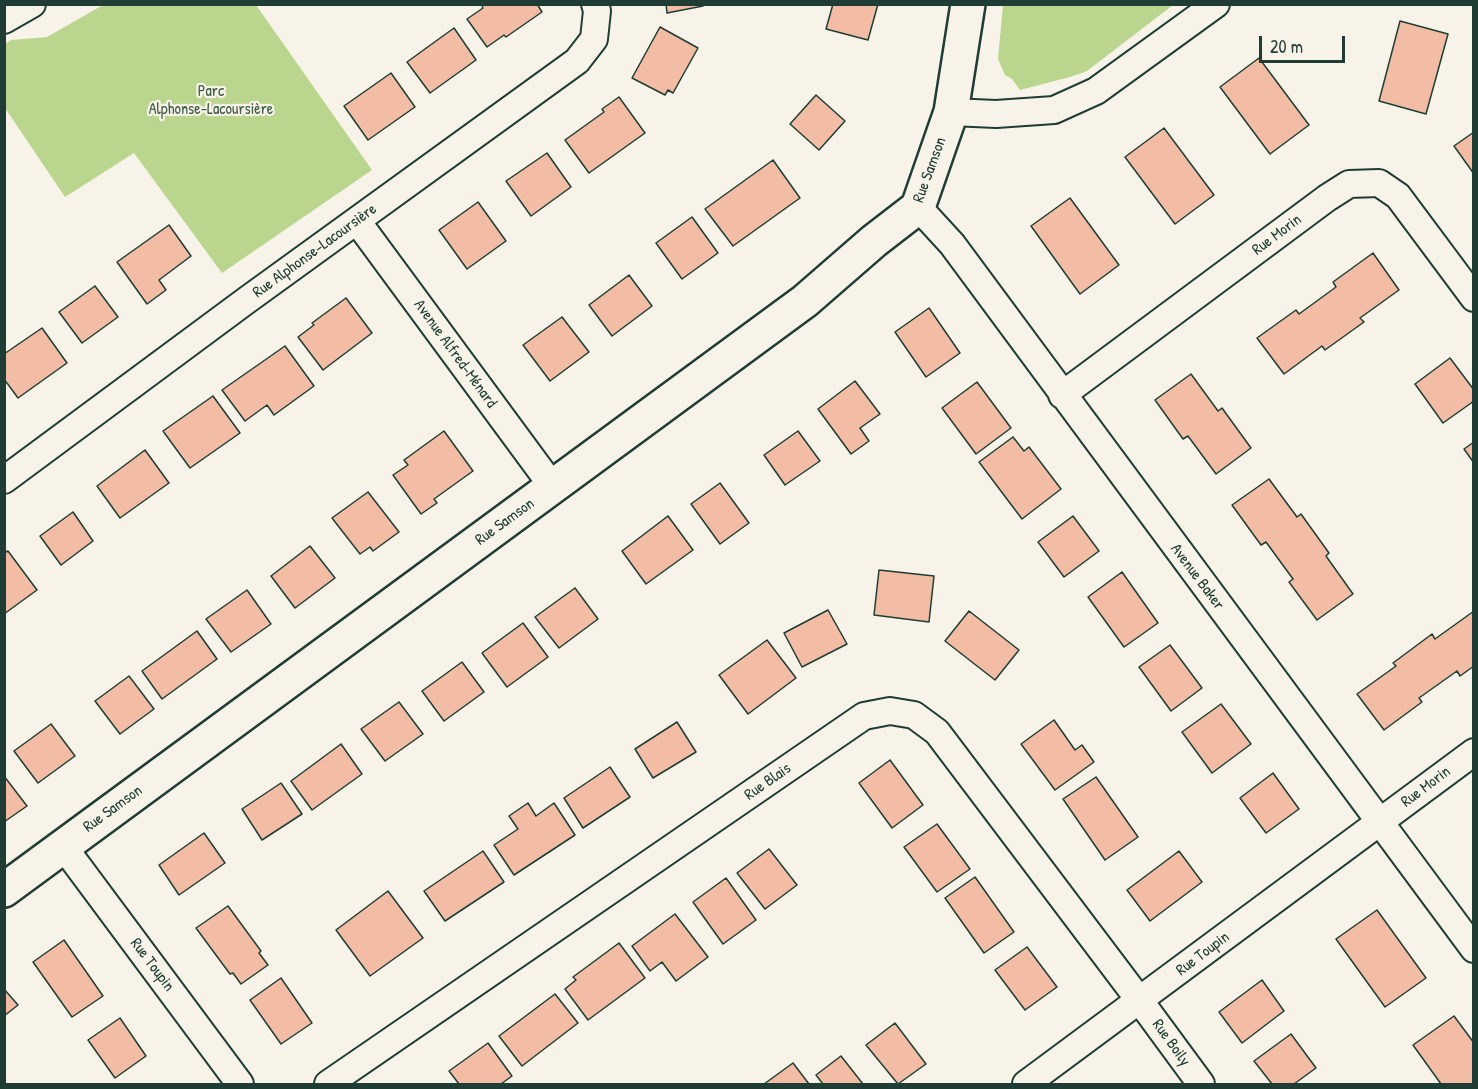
<!DOCTYPE html>
<meta charset="utf-8">
<style>
body{margin:0}
#map{position:relative;width:1478px;height:1089px;overflow:hidden;background:#f7f3e8;font-family:"Patrick Hand",sans-serif}
canvas{display:block}
.frame{position:absolute;inset:0;border:6px solid #1f3d34;pointer-events:none}
.scale{position:absolute;left:1259px;top:36px;width:86px;height:27px;box-sizing:border-box;border:3px solid #1f3d34;border-top:0;padding-left:8px;font-size:18px;line-height:21px;white-space:nowrap;color:#1f3d34;-webkit-text-stroke:4px #f7f3e8;paint-order:stroke}
</style>
<div id="map">
<canvas width="1478" height="1089"></canvas>
<div class="frame"></div>
<div class="scale">20 m</div>
</div>
<script>
const c = document.querySelector('canvas').getContext('2d');
c.lineJoin = 'round';
function paint(path, color) {
  c.fillStyle = color;
  c.fill(path, 'evenodd');
}
function poly(rows) {
  const path = new Path2D();
  for (const r of rows) {
    path.moveTo(r[0], r[1]);
    for (let i = 2; i < r.length; i += 2) path.lineTo(r[i], r[i + 1]);
  }
  return path;
}
function strokePath(path, color, width, dash) {
  c.strokeStyle = color;
  c.lineWidth = width;
  c.lineCap = dash ? 'butt' : 'round';
  c.setLineDash(dash || []);
  c.stroke(path);
}
function write(font, color, halo, rows, align = 'center') {
  c.font = font + ' "Patrick Hand",sans-serif';
  c.lineWidth = 4.5;
  c.setLineDash([]);
  c.textBaseline = 'middle';
  c.strokeStyle = halo;
  c.fillStyle = color;
  for (const [text, x, y, turn = 0] of rows) {
    c.save();
    c.translate(x, y);
    c.rotate((+turn || 0) * Math.PI / 180);
    c.textAlign = isNaN(turn) ? turn : align;
    if (halo) c.strokeText(text, 0, 0);
    c.fillText(text, 0, 0);
    c.restore();
  }
}
paint(poly([
 [103,5,256,5,372,170,222,273,134,153,65,197,5,108,5,44,11,40,47,37],
 [1003,5,1003,4,1173,5,1087,71,1070,77,1020,90,1012,79,1005,75,998,59]
]), '#bad68e');
const building = poly([
 [481,4,537,4,542,12,506,37,504,35,487,47,467,19,483,8,481,4],
 [666,4,702,4,703,6,667,13,666,4],
 [833,4,878,4,868,40,826,29,833,4],
 [1400,21,1448,34,1426,114,1379,101,1400,21],
 [660,27,698,48,673,93,668,90,665,95,632,78,660,27],
 [454,28,476,60,430,93,407,62,454,28],
 [1259,58,1309,125,1270,154,1220,87,1259,58],
 [391,73,415,107,368,140,344,106,391,73],
 [816,95,845,121,819,150,790,124,816,95],
 [619,97,645,133,589,173,565,140,604,112,602,109,619,97],
 [1164,128,1214,195,1175,224,1125,157,1164,128],
 [1474,132,1474,174,1454,146,1474,132],
 [547,153,571,187,531,216,506,181,547,153],
 [773,160,800,198,733,246,705,209,773,160],
 [1070,198,1119,265,1080,294,1031,226,1070,198],
 [478,202,506,241,467,269,439,230,478,202],
 [692,217,718,253,682,279,656,243,692,217],
 [169,225,191,256,159,280,166,290,147,304,117,262,169,225],
 [1373,253,1399,290,1360,318,1364,322,1325,350,1322,346,1284,374,1257,338,1296,310,1299,314,1336,287,1333,282,1373,253],
 [629,275,652,306,612,336,589,305,629,275],
 [95,286,118,317,82,343,59,312,95,286],
 [346,298,372,333,323,370,298,337,314,325,312,323,346,298],
 [929,308,960,353,926,377,895,332,929,308],
 [562,317,589,352,550,381,523,345,562,317],
 [42,328,67,363,18,398,4,379,4,354,42,328],
 [285,346,314,386,274,415,267,405,245,421,222,390,285,346],
 [1450,358,1474,390,1474,401,1443,423,1415,384,1450,358],
 [1191,374,1218,411,1222,408,1251,448,1216,474,1188,436,1183,439,1155,400,1191,374],
 [855,381,880,414,860,428,869,441,851,454,818,409,855,381],
 [977,382,1011,428,976,454,942,408,977,382],
 [213,396,240,433,190,468,163,431,213,396],
 [444,431,473,471,434,499,437,503,421,514,393,475,408,465,404,460,444,431],
 [798,431,820,461,785,485,764,455,798,431],
 [1013,437,1024,451,1029,447,1061,489,1022,519,979,462,1013,437],
 [1474,442,1474,463,1464,449,1474,442],
 [145,450,169,483,120,518,97,486,145,450],
 [1269,479,1297,517,1301,514,1329,553,1326,556,1353,594,1317,620,1289,582,1293,579,1266,542,1261,545,1232,505,1269,479],
 [720,483,749,523,720,544,691,504,720,483],
 [368,492,399,532,373,551,370,547,360,554,332,518,368,492],
 [73,512,93,541,61,565,40,536,73,512],
 [668,516,693,550,646,584,622,551,668,516],
 [1073,516,1099,551,1064,577,1038,542,1073,516],
 [310,546,335,578,295,608,271,576,310,546],
 [8,551,37,590,4,614,4,553,8,551],
 [879,570,934,576,929,622,874,615,879,570],
 [1122,572,1158,623,1124,647,1088,597,1122,572],
 [575,588,598,619,559,648,535,617,575,588],
 [247,590,271,624,231,652,206,619,247,590],
 [828,610,847,644,802,667,784,633,828,610],
 [969,611,1019,650,995,680,945,641,969,611],
 [1474,611,1474,666,1460,676,1457,671,1419,698,1422,702,1384,730,1357,694,1396,666,1393,663,1432,634,1435,639,1474,611],
 [523,623,548,657,507,687,482,653,523,623],
 [197,631,217,659,162,699,142,671,197,631],
 [767,640,796,678,748,714,719,675,767,640],
 [1170,645,1202,688,1171,711,1139,667,1170,645],
 [462,662,484,692,444,721,422,691,462,662],
 [129,676,154,709,120,734,95,701,129,676],
 [399,702,423,734,385,761,361,729,399,702],
 [1221,704,1251,744,1212,773,1182,732,1221,704],
 [1054,720,1075,750,1082,745,1094,762,1055,790,1021,744,1054,720],
 [677,722,696,752,653,778,635,749,677,722],
 [51,724,75,756,38,783,14,751,51,724],
 [341,744,362,774,312,810,291,781,341,744],
 [890,760,923,805,892,828,859,783,890,760],
 [610,767,630,797,583,828,564,798,610,767],
 [1273,773,1299,809,1266,833,1240,798,1273,773],
 [4,776,27,806,4,822,4,776],
 [1096,777,1138,837,1105,860,1063,799,1096,777],
 [281,783,302,814,262,840,242,809,281,783],
 [528,803,536,816,554,803,575,835,514,875,494,845,518,829,509,816,528,803],
 [937,824,970,869,937,892,904,847,937,824],
 [204,833,225,863,179,895,159,865,204,833],
 [769,849,797,885,765,909,737,873,769,849],
 [483,851,504,882,445,921,424,891,483,851],
 [1179,851,1202,882,1150,921,1127,890,1179,851],
 [975,877,1014,932,984,953,945,898,975,877],
 [726,878,756,920,723,944,693,902,726,878],
 [388,891,423,938,370,976,336,930,388,891],
 [228,906,261,951,259,953,268,965,241,984,233,973,230,974,196,928,228,906],
 [1377,910,1426,978,1385,1007,1336,939,1377,910],
 [675,914,708,957,676,981,662,962,650,971,632,946,675,914],
 [64,940,103,996,72,1017,33,962,64,940],
 [619,943,645,978,588,1020,565,989,576,980,573,977,619,943],
 [1027,947,1057,987,1025,1010,995,970,1027,947],
 [281,978,312,1023,281,1044,250,1000,281,978],
 [1262,980,1284,1011,1242,1043,1219,1012,1262,980],
 [4,989,18,1005,4,1016,4,989],
 [555,994,578,1023,522,1066,499,1036,555,994],
 [1454,1016,1474,1043,1474,1084,1441,1084,1413,1045,1454,1016],
 [120,1018,146,1056,115,1078,88,1040,120,1018],
 [895,1023,926,1064,898,1084,866,1045,895,1023],
 [1291,1034,1316,1068,1294,1084,1272,1084,1254,1061,1291,1034],
 [488,1043,512,1076,501,1084,459,1084,449,1071,488,1043],
 [841,1056,863,1084,823,1084,816,1075,841,1056],
 [793,1063,809,1084,764,1084,793,1063]
]);
paint(building, '#f2bda4');
strokePath(building, '#1f3d34', 1.5);
const street = poly([
 [4,20,32,4],
 [951,112,996,114,1054,110,1096,91,1216,4],
 [918,207,952,244,1474,949],
 [357,221,553,487],
 [1062,395,1327,198,1349,184,1379,183,1398,196,1474,298],
 [4,480,247,300,577,61,594,39,597,11,595,4],
 [63,846,240,1084],
 [328,1084,864,716,890,711,914,715,937,732,1140,1001,1201,1084],
 [1026,1084,1474,752]
]);
const secondary = poly([
 [4,890,805,301,874,241,918,207,951,112,968,4]
]);
strokePath(street, '#1f3d34', 30);
strokePath(secondary, '#1f3d34', 38);
strokePath(street, '#f7f3e8', 26);
strokePath(secondary, '#f7f3e8', 33);
write('16px', '#3e5c46', '#f7f3e8', [
 ["Parc",211,92],
 ["Alphonse-Lacoursière",211,110]
]);
write('16px', '#1f3d34', '#f7f3e8', [
 ["Rue Samson",930,170,-70],
 ["Rue Morin",1277,235,-37],
 ["Rue Alphonse-Lacoursière",315,251,-36],
 ["Avenue Alfred-Ménard",455,354,54],
 ["Rue Samson",505,522,-36],
 ["Avenue Baker",1197,577,53],
 ["Rue Blais",768,782,-35],
 ["Rue Morin",1426,787,-37],
 ["Rue Samson",113,809,-36],
 ["Rue Toupin",1203,954,-37],
 ["Rue Toupin",152,965,53],
 ["Rue Boily",1171,1043,54]
]);
</script>
